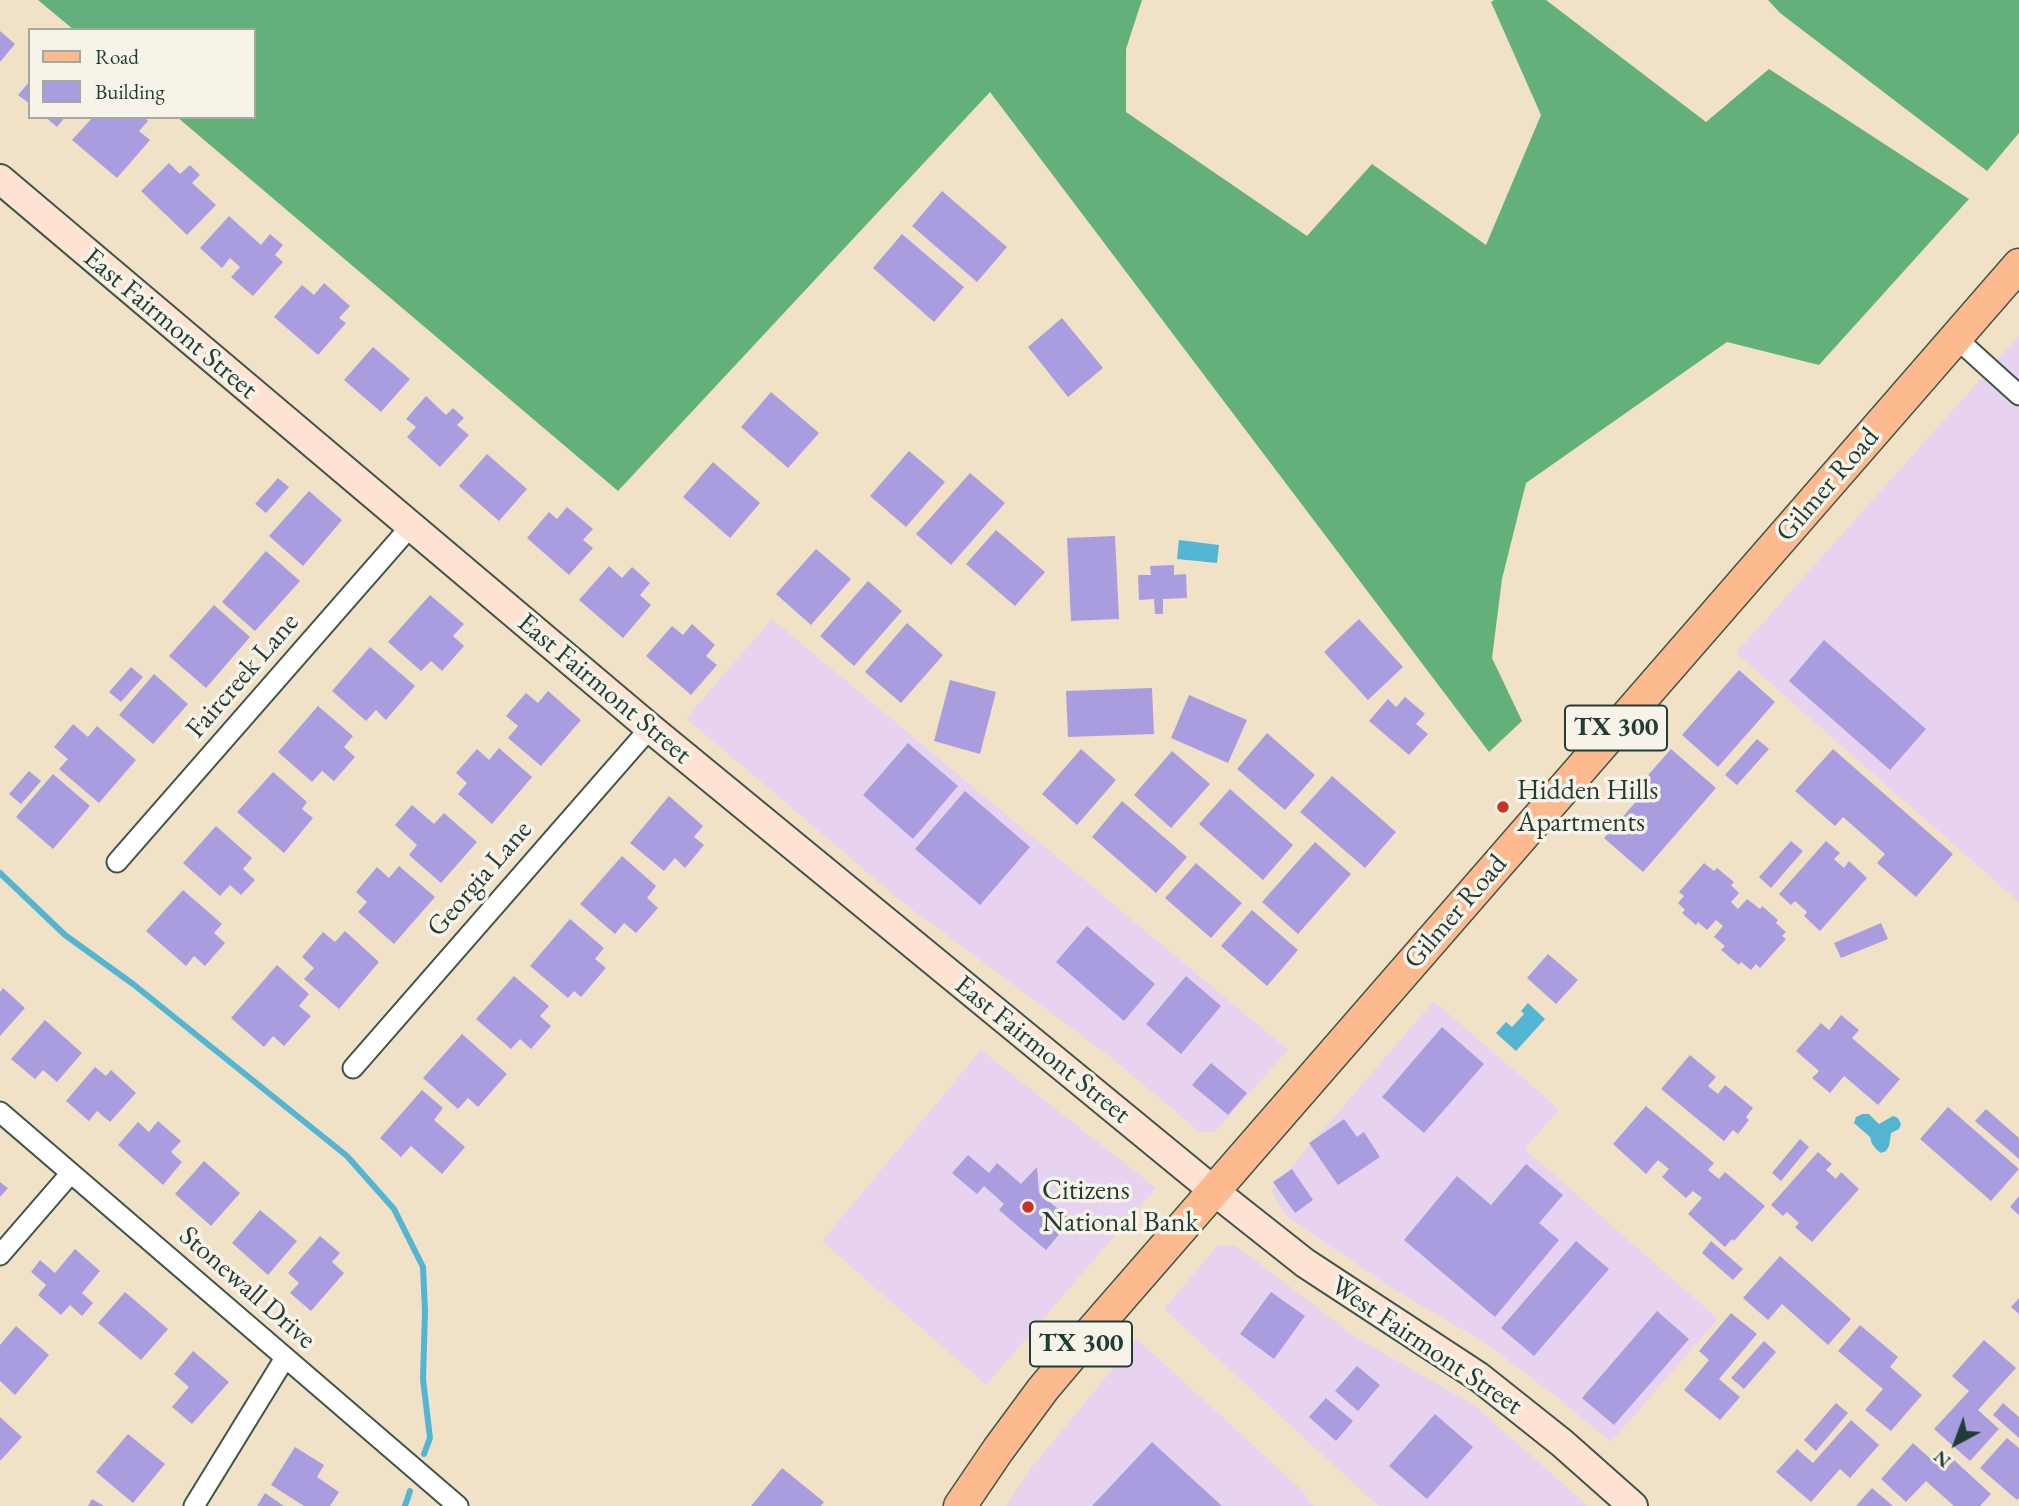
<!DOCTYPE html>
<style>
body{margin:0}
#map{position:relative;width:2019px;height:1506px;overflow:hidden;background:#f1e2c7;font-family:"EB Garamond",serif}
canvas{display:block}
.legend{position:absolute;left:28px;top:28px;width:228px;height:91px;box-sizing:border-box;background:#f7f3e8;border:2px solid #a1aaa0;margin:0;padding:9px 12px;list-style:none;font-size:21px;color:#1f3d34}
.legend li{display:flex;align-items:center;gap:14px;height:35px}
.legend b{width:35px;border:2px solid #a1aaa0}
.north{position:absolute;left:1921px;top:1408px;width:70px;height:70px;-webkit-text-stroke:5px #f7f3e8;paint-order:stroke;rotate:221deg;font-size:19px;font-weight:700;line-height:28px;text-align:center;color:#1f3d34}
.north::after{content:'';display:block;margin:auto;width:24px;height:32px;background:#1f3d34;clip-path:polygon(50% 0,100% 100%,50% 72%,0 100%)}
</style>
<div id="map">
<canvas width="2019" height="1506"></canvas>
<ul class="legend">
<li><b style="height:9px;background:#fcba8e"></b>Road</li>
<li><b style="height:19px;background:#aa9ddf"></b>Building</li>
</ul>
<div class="north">N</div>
</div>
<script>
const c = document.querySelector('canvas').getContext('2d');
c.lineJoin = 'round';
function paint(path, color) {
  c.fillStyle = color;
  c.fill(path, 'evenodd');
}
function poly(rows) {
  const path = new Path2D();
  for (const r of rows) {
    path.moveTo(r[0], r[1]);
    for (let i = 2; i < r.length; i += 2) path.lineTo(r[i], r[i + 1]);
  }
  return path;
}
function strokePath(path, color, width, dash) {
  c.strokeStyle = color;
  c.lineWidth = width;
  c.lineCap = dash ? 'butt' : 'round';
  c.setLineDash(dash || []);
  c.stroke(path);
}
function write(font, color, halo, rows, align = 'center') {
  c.font = font + ' "EB Garamond",serif';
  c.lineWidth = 7;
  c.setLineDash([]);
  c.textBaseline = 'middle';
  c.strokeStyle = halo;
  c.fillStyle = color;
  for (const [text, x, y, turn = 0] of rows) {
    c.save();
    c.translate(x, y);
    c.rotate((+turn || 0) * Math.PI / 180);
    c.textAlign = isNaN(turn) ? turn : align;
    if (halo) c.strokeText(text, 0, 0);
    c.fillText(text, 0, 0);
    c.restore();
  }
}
paint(poly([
 [2019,336,2019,902,1736,653],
 [772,619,1288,1050,1215,1132,1200,1132,1109,1056,901,901,686,718],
 [1434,1001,1559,1109,1525,1149,1718,1319,1611,1442,1558,1398,1484,1342,1398,1292,1288,1218,1271,1190],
 [981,1050,1156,1188,986,1385,822,1241],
 [1235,1245,1357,1338,1474,1405,1588,1506,1378,1506,1164,1309,1217,1246],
 [1137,1339,1303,1491,1313,1506,1006,1506,1033,1466]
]), '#e7d2ef');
paint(poly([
 [38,0,1142,0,1126,49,1126,112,1307,236,1372,164,1486,245,1541,115,1491,2,1494,0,1546,0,1706,122,1769,69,1969,199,1819,365,1727,342,1526,483,1502,579,1492,658,1522,721,1489,752,990,92,618,491,177,117,254,117,254,30,74,30],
 [1768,0,2019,0,2019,133,1987,171,1780,13]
]), '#64b07a');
paint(poly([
 [1179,540,1219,545,1217,563,1177,559],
 [1528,1003,1545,1019,1516,1051,1496,1033,1506,1022,1512,1027,1524,1014,1521,1011],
 [1862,1114,1869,1114,1879,1124,1893,1116,1898,1118,1901,1124,1899,1129,1891,1133,1889,1146,1886,1151,1881,1153,1877,1150,1872,1144,1870,1137,1854,1123,1856,1117]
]), '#53b5d1');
strokePath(poly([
 [0,873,65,935,133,984,347,1156,394,1209,423,1267,425,1311,423,1379,430,1438,424,1454],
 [405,1506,410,1491]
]), '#53b5d1', 6);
paint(poly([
 [0,31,15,44,0,62],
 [30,81,30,104,18,95],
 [45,117,65,117,57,127],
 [93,117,144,117,148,121,139,131,150,140,117,178,72,140],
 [169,163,180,174,190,165,200,175,192,183,216,205,187,235,141,191],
 [942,191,1007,247,977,282,912,226],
 [229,216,261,245,270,234,283,245,275,255,283,262,253,296,231,277,240,267,230,258,222,268,200,248],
 [902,234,964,287,934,322,873,268],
 [324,283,350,306,339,318,346,323,318,355,274,317,302,285,314,295],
 [1062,318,1103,368,1068,397,1028,347],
 [373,347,410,379,381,412,344,380],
 [771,392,819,433,788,468,741,427],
 [426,396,446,415,453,408,464,418,457,425,469,435,440,467,407,437,416,427,406,419],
 [909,451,945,482,906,527,870,496],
 [487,454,527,489,499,521,459,486],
 [713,462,760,503,730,538,683,497],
 [970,473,1005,503,951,565,916,534],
 [278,478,289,487,266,513,255,504],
 [309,491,342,520,303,566,269,536],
 [567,507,593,529,583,540,593,548,569,575,527,538,549,512,557,519],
 [996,530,1045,572,1015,606,966,564],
 [1115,536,1119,619,1071,621,1067,538],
 [816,549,851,579,811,625,776,594],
 [266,551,300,581,255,631,222,602],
 [1174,565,1174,575,1186,574,1187,598,1163,599,1163,614,1155,614,1154,599,1139,600,1138,575,1151,575,1150,566],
 [609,566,622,578,632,567,650,583,640,595,651,605,623,638,579,600],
 [868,581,902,611,854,666,820,636],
 [430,595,464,624,453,636,464,646,442,671,431,661,421,671,388,642],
 [214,605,250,637,206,688,169,656],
 [1359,619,1403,667,1368,700,1324,652],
 [907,623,943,655,901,703,865,672],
 [692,624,715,645,706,656,717,665,691,695,646,656,672,626,683,635],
 [1824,640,1926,729,1890,770,1789,681],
 [370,647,415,686,386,720,376,710,366,721,332,691],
 [131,667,143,677,121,702,109,692],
 [1739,670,1775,702,1718,767,1682,735],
 [154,674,188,704,153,744,119,715],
 [950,680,996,692,980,754,934,741],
 [1152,688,1154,734,1068,737,1066,691],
 [548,691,581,720,541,766,508,738,518,726,506,716,526,693,538,703],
 [1189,695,1247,720,1228,763,1171,738],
 [1405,697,1425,714,1416,724,1428,734,1409,755,1369,721,1388,699,1396,707],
 [318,706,353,736,344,747,355,757,334,781,322,771,312,782,278,752],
 [73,724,88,737,97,726,136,760,99,803,59,769,68,759,54,747],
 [1267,733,1315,775,1285,810,1237,769],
 [1757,739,1769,749,1737,785,1725,775],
 [908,743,958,786,913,839,863,795],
 [499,748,532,777,492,824,458,794,467,783,456,773,477,749,489,760],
 [1081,749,1116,780,1077,825,1042,794],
 [1671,749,1716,788,1643,872,1604,838,1641,796,1635,790],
 [1833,749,1953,854,1916,897,1877,863,1885,854,1843,817,1835,826,1795,791],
 [1172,751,1210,784,1171,828,1134,795],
 [29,771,41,781,21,804,9,794],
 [273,772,307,802,302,809,313,818,284,853,237,812],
 [53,774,90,806,53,849,16,817],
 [1332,776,1396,832,1365,868,1300,812],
 [1230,789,1293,845,1263,880,1199,824],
 [965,791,1030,847,980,905,915,849],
 [669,796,703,826,694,837,704,845,685,868,675,858,664,871,630,843],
 [1122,801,1187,857,1156,893,1092,837],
 [412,805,434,824,444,813,477,842,441,883,409,855,417,845,395,825],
 [216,826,252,858,243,869,255,880,241,895,230,885,220,896,183,863],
 [1791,841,1803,851,1771,888,1759,877],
 [1826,841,1840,853,1834,859,1844,868,1849,861,1867,878,1820,931,1804,916,1807,912,1795,901,1791,905,1779,894],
 [1315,842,1351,874,1298,934,1262,902],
 [622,856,656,886,647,898,658,908,636,933,624,923,615,934,580,904],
 [1196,863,1242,903,1211,938,1165,898],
 [1704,863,1714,871,1717,868,1734,882,1731,885,1739,893,1731,902,1738,909,1747,899,1760,909,1762,906,1778,920,1776,923,1786,932,1782,936,1786,939,1760,968,1756,964,1751,970,1741,962,1739,965,1721,950,1725,946,1714,937,1723,926,1716,920,1707,930,1698,922,1696,925,1682,913,1685,910,1678,903,1684,896,1679,892],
 [399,866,435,897,394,944,358,912,367,902,356,892,377,867,389,878],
 [183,890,222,924,214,933,225,943,205,966,194,956,186,966,146,931],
 [1252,910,1298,950,1267,986,1221,946],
 [570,919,604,948,595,959,606,968,581,997,574,991,568,998,530,966],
 [1881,923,1888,939,1841,958,1834,943],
 [1087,926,1155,984,1124,1021,1056,962],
 [345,931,379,962,339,1009,304,979,314,968,302,957,323,932,335,942],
 [1548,954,1578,980,1556,1004,1527,978],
 [277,965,309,994,299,1006,311,1016,284,1046,273,1036,264,1047,231,1018],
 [514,976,549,1006,540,1016,551,1026,531,1049,520,1039,511,1049,476,1019],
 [1186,976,1221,1006,1181,1054,1146,1024],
 [3,988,25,1008,0,1036,0,992],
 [1841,1015,1859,1030,1852,1038,1900,1079,1878,1105,1844,1076,1830,1093,1812,1078,1819,1071,1796,1051,1821,1023,1829,1030],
 [45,1020,82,1053,57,1082,43,1070,35,1079,11,1059],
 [1442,1027,1484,1064,1424,1133,1382,1097],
 [462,1034,507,1074,478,1107,468,1098,458,1109,423,1078],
 [1690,1055,1716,1077,1708,1086,1718,1094,1725,1085,1753,1108,1746,1117,1749,1120,1738,1134,1733,1130,1724,1141,1661,1089],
 [1211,1063,1247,1093,1228,1115,1192,1085],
 [95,1067,106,1076,111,1070,136,1093,110,1122,97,1111,89,1121,66,1101],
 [422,1090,443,1108,434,1120,465,1147,442,1174,411,1146,401,1157,380,1138],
 [1646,1106,1714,1163,1708,1170,1719,1179,1725,1172,1765,1206,1734,1241,1732,1239,1725,1247,1688,1214,1702,1198,1693,1191,1686,1198,1662,1177,1669,1169,1658,1160,1646,1174,1613,1144],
 [1948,1107,2019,1169,1991,1201,1920,1139],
 [1986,1109,2019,1138,2019,1159,1975,1121],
 [1344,1119,1357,1137,1364,1132,1380,1157,1338,1185,1309,1143],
 [158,1121,181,1141,171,1152,182,1162,163,1185,118,1145,138,1122,149,1132],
 [1800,1139,1809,1147,1781,1181,1772,1173],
 [1818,1152,1832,1164,1826,1170,1836,1179,1841,1172,1859,1189,1812,1242,1795,1227,1799,1223,1787,1212,1783,1216,1771,1205],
 [968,1155,989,1173,997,1163,1021,1184,1037,1167,1039,1193,1071,1220,1046,1250,999,1210,1004,1204,984,1186,977,1194,952,1173],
 [204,1161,240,1193,211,1226,175,1194],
 [1526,1164,1563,1195,1539,1223,1559,1240,1495,1317,1404,1240,1457,1176,1491,1205],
 [1292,1169,1313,1200,1295,1213,1273,1182],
 [0,1182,8,1188,0,1197],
 [2019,1196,2019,1215,2010,1207],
 [260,1210,297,1241,268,1275,232,1243],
 [320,1236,340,1253,332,1262,344,1273,311,1311,290,1293,299,1283,288,1273],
 [1576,1241,1609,1269,1534,1356,1501,1328],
 [1711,1241,1743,1269,1733,1280,1702,1253],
 [75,1249,100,1271,82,1293,93,1303,82,1316,70,1305,61,1315,38,1295,46,1285,31,1272,40,1260,55,1273],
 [1780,1256,1851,1319,1828,1345,1782,1304,1768,1320,1743,1298],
 [125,1292,168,1329,141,1360,98,1323],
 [1271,1292,1305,1316,1274,1359,1240,1334],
 [2019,1298,2019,1314,2011,1307],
 [1657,1311,1689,1339,1614,1425,1582,1398],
 [1731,1313,1757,1334,1719,1379,1740,1397,1720,1420,1684,1390,1709,1360,1699,1351],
 [1860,1325,1898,1357,1890,1367,1922,1395,1891,1431,1865,1410,1883,1389,1838,1351],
 [16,1326,49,1355,15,1395,0,1381,0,1345],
 [1984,1340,2016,1368,1978,1410,1999,1429,1970,1461,1934,1429,1969,1391,1952,1376],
 [1764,1341,1776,1352,1744,1389,1731,1378],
 [193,1351,229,1382,192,1424,172,1407,189,1387,174,1374],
 [1357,1366,1380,1385,1358,1411,1335,1391],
 [1326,1398,1353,1421,1336,1441,1309,1417],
 [1836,1403,1848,1413,1816,1451,1804,1440],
 [2003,1403,2019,1417,2019,1438,1993,1415],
 [1435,1414,1473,1447,1427,1499,1389,1466],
 [0,1417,22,1437,0,1461],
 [1851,1420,1879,1445,1850,1478,1840,1469,1811,1502,1776,1472,1797,1449,1813,1463],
 [128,1434,165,1464,133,1503,96,1472],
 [2007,1438,2019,1448,2019,1498,2017,1500,1980,1468],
 [1152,1442,1222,1506,1092,1506],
 [1913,1443,1944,1471,1954,1460,1991,1494,1980,1506,1954,1506,1926,1481,1906,1502,1881,1479],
 [295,1447,324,1465,317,1477,339,1492,330,1506,304,1506,271,1485],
 [782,1468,824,1502,821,1506,751,1506],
 [1872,1488,1893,1506,1856,1506],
 [265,1493,284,1506,257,1506],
 [92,1499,104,1506,88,1506]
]), '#aa9ddf');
const street = poly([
 [1956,338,2019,395],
 [117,862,410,527],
 [353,1068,650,728],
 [0,1112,458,1506],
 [0,1255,71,1173],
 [194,1506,285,1358]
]);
const secondary = poly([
 [0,179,650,728,1214,1191,1305,1263,1479,1377,1562,1443,1633,1506]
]);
const primary = poly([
 [960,1506,998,1450,1043,1389,1092,1331,2019,265]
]);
strokePath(street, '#3e564a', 23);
strokePath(secondary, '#3e564a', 32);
strokePath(primary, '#3e564a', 35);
strokePath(street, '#fff', 19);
strokePath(secondary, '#fee3d2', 28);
strokePath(primary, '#fcba8e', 32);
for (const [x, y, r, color] of [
 [1503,807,7,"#c8321e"],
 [1028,1207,7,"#c8321e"]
]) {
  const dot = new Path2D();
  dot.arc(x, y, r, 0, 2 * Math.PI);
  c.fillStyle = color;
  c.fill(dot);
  strokePath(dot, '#f7f3e8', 2.5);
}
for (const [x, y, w] of [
 [1616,728,102],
 [1081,1344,102]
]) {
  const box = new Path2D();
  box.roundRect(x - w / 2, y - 22.5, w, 45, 5);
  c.fillStyle = '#f7f3e8';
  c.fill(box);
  strokePath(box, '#1f3d34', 2);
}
write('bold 26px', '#1f3d34', null, [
 ["TX 300",1616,728],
 ["TX 300",1081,1344]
]);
write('28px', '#1f3d34', '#f7f3e8', [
 ["East Fairmont Street",170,324,40],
 ["Gilmer Road",1828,485,-49],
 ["Faircreek Lane",243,676,-49],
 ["East Fairmont Street",604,689,40],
 ["Georgia Lane",480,879,-49],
 ["Gilmer Road",1456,912,-49],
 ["East Fairmont Street",1042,1050,39],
 ["Stonewall Drive",247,1288,41],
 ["West Fairmont Street",1426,1346,34]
]);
write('28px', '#1f3d34', '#f7f3e8', [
 ["Hidden Hills",1517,791],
 ["Apartments",1517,823],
 ["Citizens",1042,1191],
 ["National Bank",1042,1223]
], 'left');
</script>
